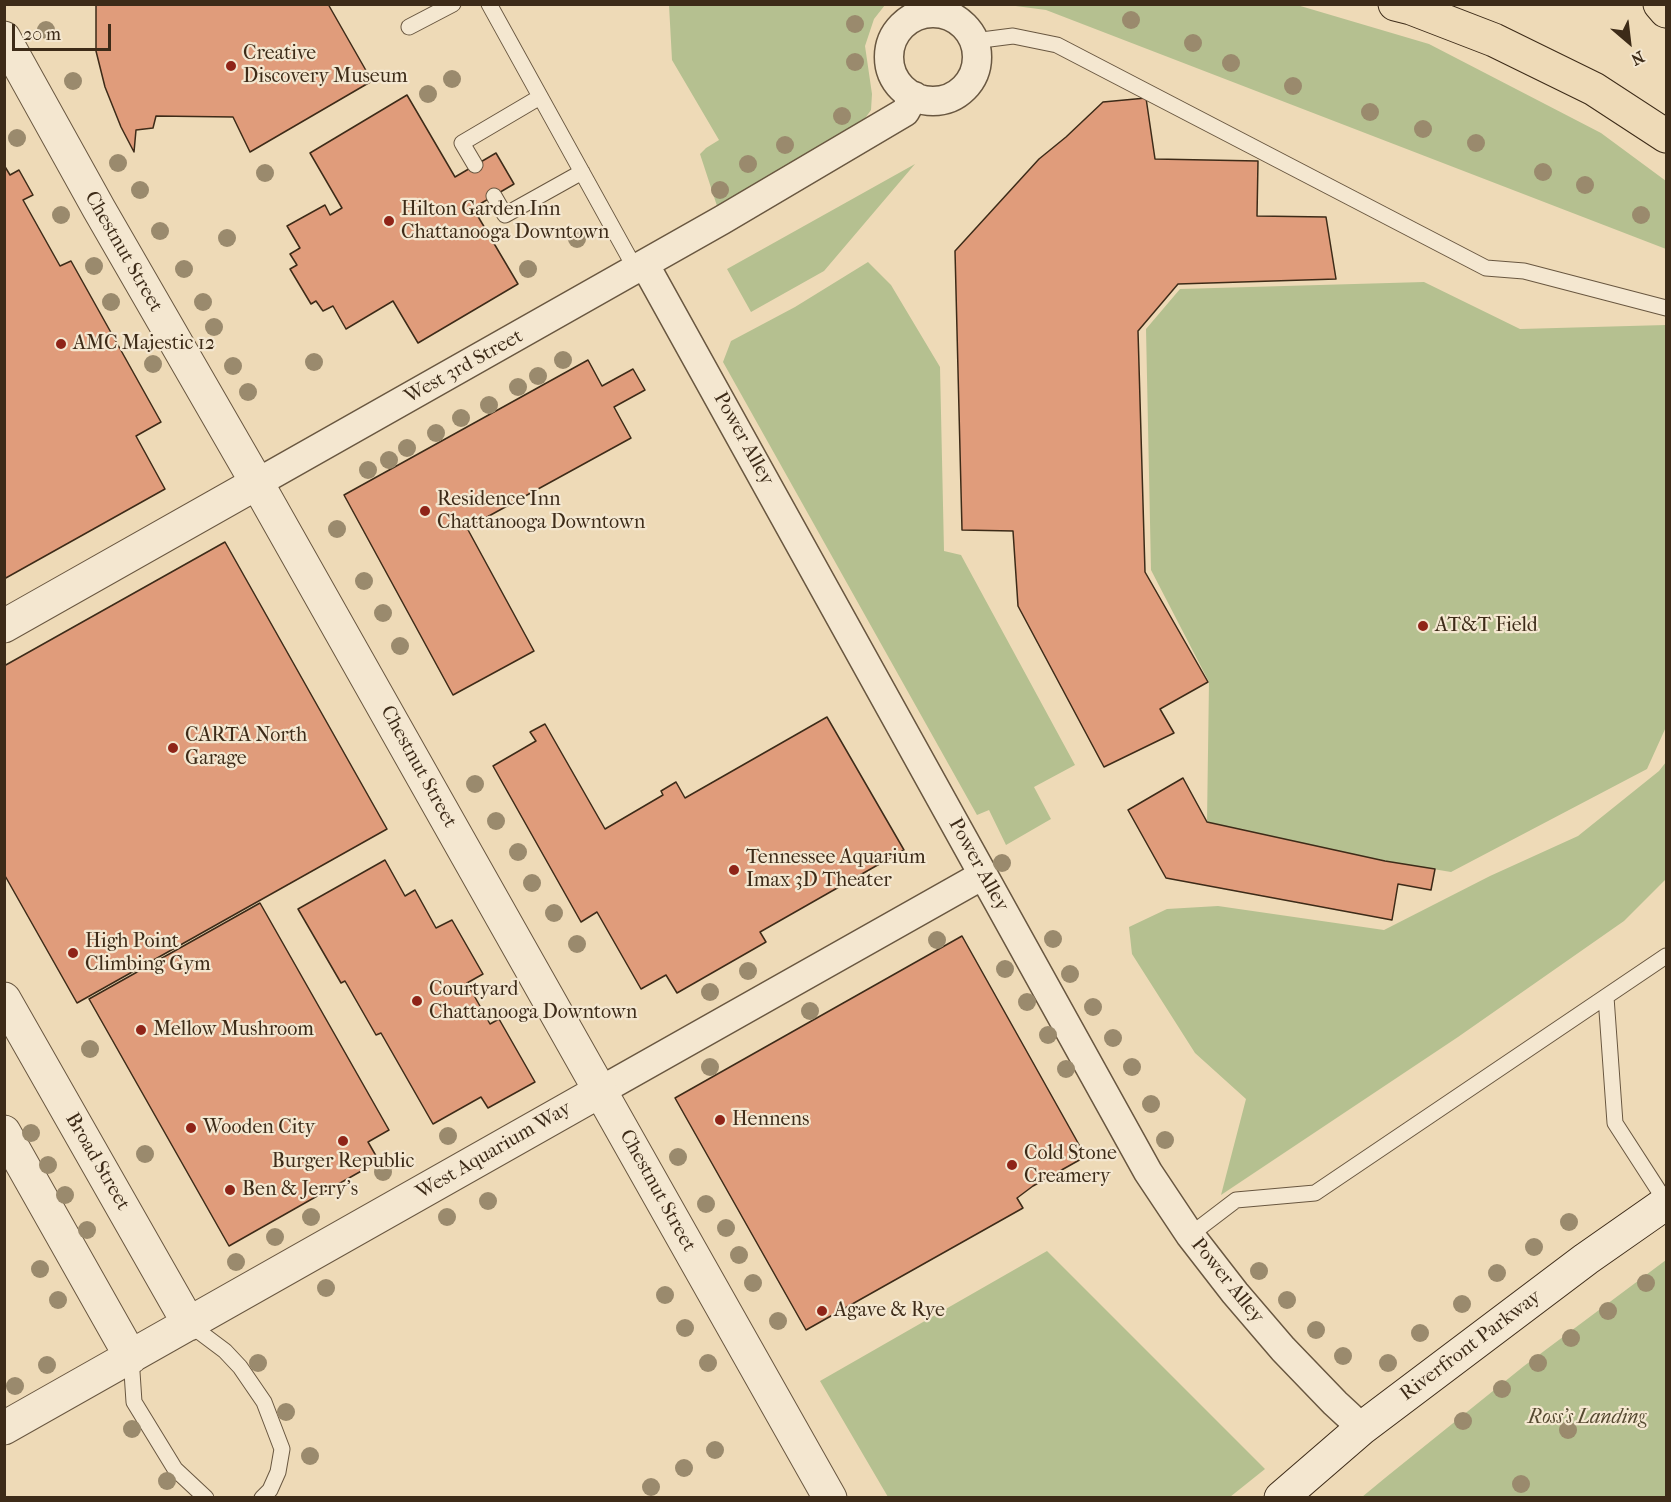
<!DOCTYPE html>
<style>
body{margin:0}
#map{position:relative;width:1671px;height:1502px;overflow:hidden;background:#eedab7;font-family:"IM FELL French Canon",serif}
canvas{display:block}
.frame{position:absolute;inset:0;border:6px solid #3d2b18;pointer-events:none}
.north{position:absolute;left:1599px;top:12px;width:60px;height:60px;-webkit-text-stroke:4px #f4e7d0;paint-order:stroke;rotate:152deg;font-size:16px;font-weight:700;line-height:24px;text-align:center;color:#3d2b18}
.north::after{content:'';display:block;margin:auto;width:21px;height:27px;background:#3d2b18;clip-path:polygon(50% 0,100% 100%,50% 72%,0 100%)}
.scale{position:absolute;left:12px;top:24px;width:99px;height:27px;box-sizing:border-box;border:3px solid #3d2b18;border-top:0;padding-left:8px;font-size:18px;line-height:21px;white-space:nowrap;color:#3d2b18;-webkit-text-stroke:4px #f4e7d0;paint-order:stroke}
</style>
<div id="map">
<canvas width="1671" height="1502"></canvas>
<div class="frame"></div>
<div class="north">N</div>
<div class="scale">20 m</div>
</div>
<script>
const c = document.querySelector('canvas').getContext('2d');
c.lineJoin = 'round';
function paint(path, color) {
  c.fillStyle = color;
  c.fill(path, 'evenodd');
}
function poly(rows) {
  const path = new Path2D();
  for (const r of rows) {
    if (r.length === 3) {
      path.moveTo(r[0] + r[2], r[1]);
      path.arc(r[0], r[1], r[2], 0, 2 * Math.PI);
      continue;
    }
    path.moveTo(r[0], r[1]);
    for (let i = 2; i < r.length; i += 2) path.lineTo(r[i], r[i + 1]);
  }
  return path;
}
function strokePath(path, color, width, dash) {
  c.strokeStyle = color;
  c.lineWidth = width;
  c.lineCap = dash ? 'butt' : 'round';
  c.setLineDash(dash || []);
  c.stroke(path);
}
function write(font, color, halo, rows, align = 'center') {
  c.font = font + ' "IM FELL French Canon",serif';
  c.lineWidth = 4.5;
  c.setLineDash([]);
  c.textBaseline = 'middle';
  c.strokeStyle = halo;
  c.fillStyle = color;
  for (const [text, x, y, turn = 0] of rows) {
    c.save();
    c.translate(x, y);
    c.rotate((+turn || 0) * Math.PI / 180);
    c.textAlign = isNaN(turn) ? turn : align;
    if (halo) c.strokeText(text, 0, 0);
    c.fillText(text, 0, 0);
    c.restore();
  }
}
paint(poly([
 [669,5,885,5,874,19,865,46,872,94,871,110,861,124,719,212,700,154,706,148,719,140,672,60],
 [1008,5,1297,5,1429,44,1601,133,1666,181,1666,249,1046,10],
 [915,164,824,271,751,312,727,269],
 [868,262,891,285,940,367,944,551,961,555,1075,765,1034,787,1051,819,1006,845,989,810,977,815,723,362,731,341,795,307],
 [1424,282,1520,329,1666,325,1666,727,1647,769,1451,872,1385,861,1207,822,1209,682,1151,570,1146,329,1180,289],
 [1666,762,1666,879,1624,921,1458,1037,1221,1195,1246,1099,1195,1053,1132,954,1129,927,1167,909,1218,906,1384,930,1490,876,1578,836,1659,771],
 [1047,1251,1265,1469,1230,1497,888,1497,820,1381],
 [1666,1260,1666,1497,1362,1497,1385,1478,1524,1366]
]), '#b5c090');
const building = poly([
 [96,4,328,4,372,81,250,152,233,117,156,116,153,128,136,130,134,152,121,127,105,87,96,51,96,4],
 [407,95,455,177,496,153,514,184,473,208,518,284,418,343,393,301,346,329,333,306,323,311,316,301,311,304,290,269,297,265,290,254,300,248,287,226,325,205,330,215,342,208,310,153,407,95],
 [1146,98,1155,159,1258,161,1257,216,1326,217,1336,279,1178,284,1138,331,1145,572,1208,682,1160,709,1174,733,1104,767,1018,606,1013,531,962,530,955,251,1039,159,1066,137,1103,102,1146,98],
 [4,165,10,175,19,170,33,195,23,200,60,266,71,261,161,422,136,436,165,489,4,579,4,165],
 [588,360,602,386,633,369,645,390,614,407,631,438,467,528,534,651,453,695,344,495,588,360],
 [225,542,387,829,77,1003,4,874,4,666,225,542],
 [827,717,904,850,760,932,766,942,677,993,666,975,641,989,597,912,581,922,493,766,536,741,530,732,545,724,605,829,663,795,661,791,676,782,685,798,827,717],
 [1183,778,1207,822,1385,861,1435,869,1431,890,1398,884,1392,920,1166,878,1128,810,1183,778],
 [385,860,405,896,415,890,436,928,452,920,483,974,467,983,490,1024,499,1019,535,1082,488,1108,481,1097,433,1124,381,1033,376,1035,345,981,341,983,298,909,385,860],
 [260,903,389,1130,368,1142,379,1161,229,1246,89,999,260,903],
 [962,936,1082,1150,1080,1151,1083,1158,1033,1186,1017,1198,1023,1208,806,1330,675,1098,962,936]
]);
paint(building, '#e09c7b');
strokePath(building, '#3d2b18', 1.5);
const service = poly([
 [489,4,636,270],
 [409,27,453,4],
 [974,41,1013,36,1057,45,1486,268,1524,271,1666,308],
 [475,165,462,143,540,97],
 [494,196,505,215,582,172],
 [1606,997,1615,1123,1666,1202],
 [1190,1235,1236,1200,1315,1193,1666,956],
 [189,1324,225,1351,240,1367,264,1402,282,1449,278,1472,270,1490,262,1498],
 [131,1357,134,1402,175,1469,206,1498]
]);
const minor = poly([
 [933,57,44],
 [645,265,1148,1172,1190,1235,1235,1293,1283,1349,1335,1403,1362,1428],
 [257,483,722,220,905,112,914,96],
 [600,1091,983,875]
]);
const tertiary = poly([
 [4,38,99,209,257,483,830,1498],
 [4,626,257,483],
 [4,999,189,1324],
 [4,1132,131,1357],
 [4,1428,600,1091]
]);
const secondary = poly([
 [1281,1498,1362,1428,1586,1259,1666,1203]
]);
const motorway = poly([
 [1395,4,1411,8,1494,40,1594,89,1666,136],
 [1660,4,1666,11]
]);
strokePath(service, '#695740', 17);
strokePath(minor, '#695740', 31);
strokePath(tertiary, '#695740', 35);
strokePath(secondary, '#3d2b18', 35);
strokePath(motorway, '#3d2b18', 35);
strokePath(service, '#f4e7d0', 15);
strokePath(minor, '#f4e7d0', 28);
strokePath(tertiary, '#f4e7d0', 33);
strokePath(secondary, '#f4e7d0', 33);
strokePath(motorway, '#eedab7', 33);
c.fillStyle = '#9a8a6d';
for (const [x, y] of [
 [1131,20],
 [855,24],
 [46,30],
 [1193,43],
 [855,62],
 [1231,63],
 [452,79],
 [73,81],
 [1293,86],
 [428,94],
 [1370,112],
 [842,116],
 [1423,129],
 [17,138],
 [1476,143],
 [785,145],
 [118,163],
 [748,164],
 [1543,172],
 [265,173],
 [1585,185],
 [140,190],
 [720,190],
 [61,215],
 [1641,215],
 [160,231],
 [227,238],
 [577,239],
 [94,266],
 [184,269],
 [528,269],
 [111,302],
 [203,302],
 [214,327],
 [563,360],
 [314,362],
 [153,364],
 [233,366],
 [538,376],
 [518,387],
 [248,392],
 [489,405],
 [461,418],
 [436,433],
 [407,448],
 [389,460],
 [368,470],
 [337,529],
 [364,581],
 [383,613],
 [400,646],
 [475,784],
 [496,821],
 [518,852],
 [1002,863],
 [532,883],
 [554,913],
 [1053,939],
 [937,940],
 [577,944],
 [1005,969],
 [748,971],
 [1070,974],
 [710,992],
 [1027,1002],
 [1093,1007],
 [810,1011],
 [1048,1035],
 [1113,1038],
 [90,1049],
 [710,1067],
 [1132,1067],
 [1066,1069],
 [1151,1104],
 [31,1133],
 [448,1136],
 [1165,1140],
 [145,1154],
 [678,1157],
 [48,1165],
 [383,1172],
 [65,1195],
 [488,1201],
 [706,1204],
 [311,1217],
 [447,1217],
 [1569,1222],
 [726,1228],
 [87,1230],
 [275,1237],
 [1534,1247],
 [739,1255],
 [236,1262],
 [40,1269],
 [1259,1271],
 [1497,1273],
 [753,1283],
 [1646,1283],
 [326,1288],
 [665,1295],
 [58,1300],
 [1287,1300],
 [1462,1304],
 [1608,1311],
 [778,1321],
 [685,1328],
 [1316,1330],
 [1420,1333],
 [1571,1338],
 [1343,1356],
 [258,1363],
 [708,1363],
 [1388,1363],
 [1538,1363],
 [47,1365],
 [15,1386],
 [1502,1389],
 [286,1412],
 [1463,1421],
 [132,1429],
 [1568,1430],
 [715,1450],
 [310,1456],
 [684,1468],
 [167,1481],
 [1521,1484],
 [651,1487]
]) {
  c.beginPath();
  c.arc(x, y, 9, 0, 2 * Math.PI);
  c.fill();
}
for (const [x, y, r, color] of [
 [231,66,6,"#8f2418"],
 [389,221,6,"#8f2418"],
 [61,344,6,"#8f2418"],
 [425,511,6,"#8f2418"],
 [1423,626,6,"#8f2418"],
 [173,748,6,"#8f2418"],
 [734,870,6,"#8f2418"],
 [73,953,6,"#8f2418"],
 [417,1001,6,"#8f2418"],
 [141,1030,6,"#8f2418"],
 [720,1120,6,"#8f2418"],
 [191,1128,6,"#8f2418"],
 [343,1141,6,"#8f2418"],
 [1012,1165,6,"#8f2418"],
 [230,1190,6,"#8f2418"],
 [822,1311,6,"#8f2418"]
]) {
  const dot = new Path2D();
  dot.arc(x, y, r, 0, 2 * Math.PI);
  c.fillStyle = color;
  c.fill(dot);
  strokePath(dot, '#f4e7d0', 2);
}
write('20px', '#3d2b18', '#f4e7d0', [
 ["Creative",243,54],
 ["Discovery Museum",243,77],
 ["Hilton Garden Inn",401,210],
 ["Chattanooga Downtown",401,233],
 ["AMC Majestic 12",73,344],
 ["Residence Inn",437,500],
 ["Chattanooga Downtown",437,523],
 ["AT&T Field",1435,626],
 ["CARTA North",185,736],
 ["Garage",185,759],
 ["Tennessee Aquarium",746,858],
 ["Imax 3D Theater",746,881],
 ["High Point",85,942],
 ["Climbing Gym",85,965],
 ["Courtyard",429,990],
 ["Chattanooga Downtown",429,1013],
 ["Mellow Mushroom",153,1030],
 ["Hennens",732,1120],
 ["Wooden City",203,1128],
 ["Cold Stone",1024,1154],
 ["Creamery",1024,1177],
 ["Burger Republic",343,1162,"center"],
 ["Ben & Jerry's",242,1190],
 ["Agave & Rye",834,1311]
], 'left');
write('20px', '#3d2b18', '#f4e7d0', [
 ["Chestnut Street",123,252,60],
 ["West 3rd Street",464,367,-29],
 ["Power Alley",743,439,61],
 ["Chestnut Street",418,767,61],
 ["Power Alley",978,865,61],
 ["West Aquarium Way",494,1151,-30],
 ["Broad Street",97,1162,60],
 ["Chestnut Street",657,1191,61],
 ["Power Alley",1227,1281,51],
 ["Riverfront Parkway",1471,1346,-37]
]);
write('italic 20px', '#554930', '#f4e7d0', [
 ["Ross's Landing",1587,1418]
]);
</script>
